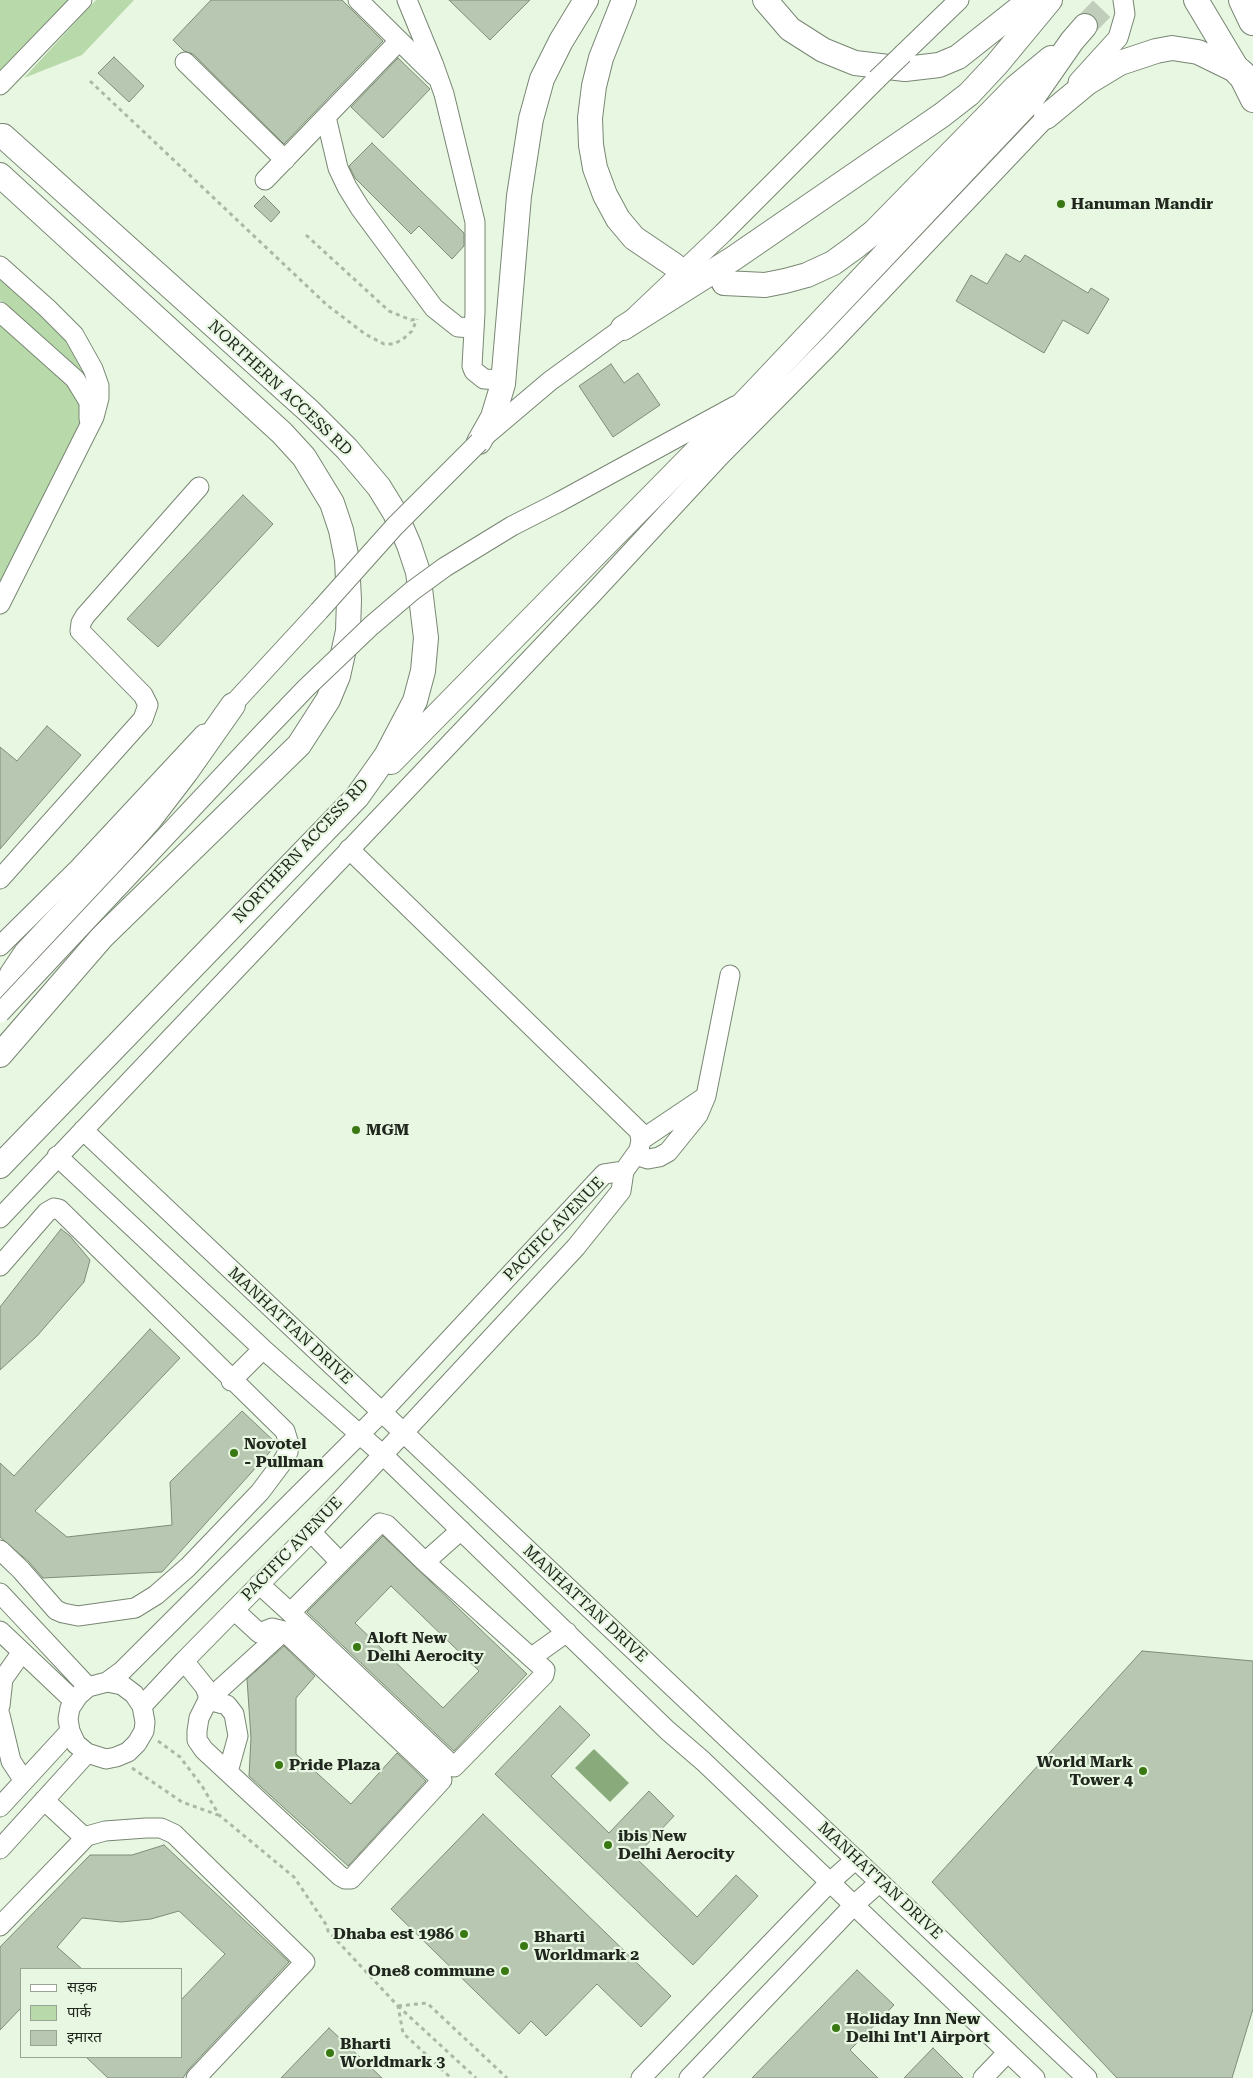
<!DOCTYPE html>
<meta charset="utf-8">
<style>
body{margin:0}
#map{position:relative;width:1253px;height:2078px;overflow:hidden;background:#e7f7e1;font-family:"Roboto Serif","Noto Sans Devanagari",serif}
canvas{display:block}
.legend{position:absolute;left:20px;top:1968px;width:162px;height:90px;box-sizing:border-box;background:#e7f7e1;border:1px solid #98a493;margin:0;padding:6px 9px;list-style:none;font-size:15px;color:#21271e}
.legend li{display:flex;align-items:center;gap:10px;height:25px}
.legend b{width:25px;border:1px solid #98a493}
</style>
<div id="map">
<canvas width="1253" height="2078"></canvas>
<ul class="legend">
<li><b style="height:6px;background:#fff"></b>सड़क</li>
<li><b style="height:14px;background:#b8d9aa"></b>पार्क</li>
<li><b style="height:14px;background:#b8c7b2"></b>इमारत</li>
</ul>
</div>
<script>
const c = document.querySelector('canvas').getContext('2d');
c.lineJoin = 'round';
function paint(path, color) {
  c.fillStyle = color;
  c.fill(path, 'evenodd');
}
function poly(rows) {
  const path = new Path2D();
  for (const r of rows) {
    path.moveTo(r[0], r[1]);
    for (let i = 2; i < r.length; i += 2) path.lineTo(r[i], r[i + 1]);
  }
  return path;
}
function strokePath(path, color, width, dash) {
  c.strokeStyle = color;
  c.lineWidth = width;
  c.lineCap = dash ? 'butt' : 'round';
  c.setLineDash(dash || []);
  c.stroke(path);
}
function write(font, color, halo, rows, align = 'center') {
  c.font = font + ' "Roboto Serif",serif';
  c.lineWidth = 4.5;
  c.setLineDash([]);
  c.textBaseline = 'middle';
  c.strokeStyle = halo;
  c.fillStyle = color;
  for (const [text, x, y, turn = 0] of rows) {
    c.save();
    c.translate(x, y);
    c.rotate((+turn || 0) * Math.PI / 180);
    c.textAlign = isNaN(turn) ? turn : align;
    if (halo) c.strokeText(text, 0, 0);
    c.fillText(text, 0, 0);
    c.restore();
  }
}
paint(poly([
 [0,0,69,0,0,72],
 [96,0,134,0,82,55,24,78],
 [0,276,68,342,79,359,88,380,59,351,0,300],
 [0,323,65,380,78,399,82,413,82,424,0,588]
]), '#b8d9aa');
paint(poly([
 [594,1749,629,1783,610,1802,575,1768]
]), '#89ab7b');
const building = poly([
 [211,0,342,0,383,41,284,144,193,54,184,51,173,40,211,0],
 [449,0,530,0,490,40,449,0],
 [114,57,144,86,129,102,98,73,114,57],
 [398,58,430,89,383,138,351,107,398,58],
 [372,143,464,233,464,246,452,259,419,226,411,234,355,178,349,166,372,143],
 [264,196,280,212,271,222,254,206,264,196],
 [1006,254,1020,262,1025,255,1088,293,1091,288,1109,299,1088,334,1063,320,1044,353,956,301,971,275,987,284,1006,254],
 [611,364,624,383,638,373,660,405,613,437,579,386,611,364],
 [243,495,273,524,158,647,127,619,243,495],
 [47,726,81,755,0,849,0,747,17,761,47,726],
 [61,1229,70,1236,90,1260,84,1282,37,1336,0,1370,0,1307,61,1229],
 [150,1329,180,1358,35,1511,67,1537,172,1525,170,1482,242,1411,277,1444,162,1572,43,1578,29,1562,0,1537,0,1463,14,1476,150,1329],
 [383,1536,527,1674,454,1751,307,1612,383,1536],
 [391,1586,479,1671,443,1708,355,1623,391,1586],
 [284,1646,315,1676,296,1698,296,1754,351,1804,397,1753,426,1781,348,1866,249,1776,251,1738,247,1679,284,1646],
 [1142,1651,1253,1661,1253,2009,1232,2078,1117,2078,932,1882,1142,1651],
 [560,1706,590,1735,551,1776,609,1833,649,1791,674,1816,635,1857,697,1917,736,1875,758,1896,693,1965,495,1774,560,1706],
 [483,1814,671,1996,641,2027,597,1984,546,2036,531,2021,519,2034,391,1909,483,1814],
 [164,1845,289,1962,188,2070,183,2078,108,2078,86,2057,181,2057,181,2000,225,1954,179,1911,151,1919,121,1922,82,1918,57,1947,82,1969,21,1969,21,2008,0,2030,0,1947,90,1855,132,1855,164,1845],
 [857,1970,894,2005,850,2050,878,2078,752,2078,857,1970],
 [329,2028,382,2078,281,2078,329,2028],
 [933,2048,963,2078,904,2078,933,2048]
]);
paint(building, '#b8c7b2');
strokePath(building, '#7e8c78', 1);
strokePath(poly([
 [1085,26,1110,0]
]), '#bfcdba', 24, [24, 12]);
const minor = poly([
 [358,0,435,76],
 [407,0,433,63,444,94,475,222,475,313,472,366,474,371,484,379,503,380],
 [903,54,959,0],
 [185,62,285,160],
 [1078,82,1118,38,1125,14,1123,0],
 [0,85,82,0],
 [326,117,338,168,347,187,360,208,434,308,458,327,474,328],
 [265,180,399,41],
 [0,266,47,308,74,335,93,369,99,386,99,398,94,417,0,604],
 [0,312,75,379,89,402,89,419],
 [485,436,550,381,623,328,723,233,877,79],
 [559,502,735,406],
 [223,715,319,611],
 [349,849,639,1131,641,1140,639,1150,624,1171],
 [0,879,143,719,148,705,143,695,80,631,81,623,85,616,199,487],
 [0,946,79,868,204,734],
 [83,1130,1087,2078],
 [641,1140,705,1097],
 [636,1155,648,1159,659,1157,668,1152,698,1115,706,1096,730,975],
 [57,1156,263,1349,382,1454,667,1730,703,1761,1035,2078],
 [0,1218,595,591,720,456,829,346,1055,108],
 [0,1266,47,1212,54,1208,59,1209,285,1431,289,1444,288,1452,281,1464,260,1492,188,1567,156,1595,135,1608,78,1616,63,1613,56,1610,21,1570,0,1550],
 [231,1381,263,1349],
 [380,1523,387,1525,425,1562,545,1670,544,1675,454,1767,292,1614,295,1608,380,1523],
 [311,1532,340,1562],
 [425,1562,461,1530],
 [259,1584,292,1614],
 [0,1593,88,1687],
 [0,1631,74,1701],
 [532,1657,567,1632],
 [184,1661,205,1687,208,1695,208,1700,199,1718,197,1731,197,1740,204,1750,340,1876,345,1879,351,1879,442,1780,284,1631,272,1628,259,1633,234,1610],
 [107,1682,122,1685,134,1694,142,1706,145,1722,144,1731,137,1743,128,1752,116,1757,106,1759,87,1753,76,1744,70,1731,68,1719,70,1708,78,1696,88,1687,107,1682,122,1671,381,1413,604,1174,624,1171],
 [208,1700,284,1631],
 [208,1700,227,1705,234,1714,238,1736,228,1772],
 [0,1706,3,1679,22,1652],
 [142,1706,184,1661,311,1532,576,1247,621,1191,624,1171],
 [0,1715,11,1761,24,1781],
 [44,1800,85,1838],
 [0,1807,70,1731],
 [0,1849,87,1753],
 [0,1926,87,1836,105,1831,146,1828,161,1828,174,1834,305,1962,196,2078],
 [641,2078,829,1883,856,1859],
 [689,2078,854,1905,880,1882],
 [983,2078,1008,2052]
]);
const major = poly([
 [624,0,601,58,594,86,590,118,591,145,595,168,605,195,618,219,634,238,674,265],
 [765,0,790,29,823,50,855,63,905,69,939,65,958,57,1030,0],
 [1196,0,1239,72,1253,100],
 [1046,117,1087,83,1120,63,1156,51,1172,48,1198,52,1239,72],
 [0,175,282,433,304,457,332,503,341,530,347,560,349,600,348,631,338,676,328,700,299,745,102,937,0,1055],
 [724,283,765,285,785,281,807,275,833,263,855,247,874,232,1016,87,1051,58],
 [623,328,734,258,942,115,969,94,997,64,1050,0],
 [479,442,493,417,503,384,519,196,531,119,542,79,561,41,586,0],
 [391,762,749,398,1031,100,1072,41,1085,26],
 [0,1000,12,974,26,953,111,863,150,819,186,772,233,705],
 [0,1166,357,797,386,756,415,701,423,671,426,638,418,572,409,545,395,513,379,487,347,449,309,411,3,136]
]);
const highway = poly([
 [1243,0,1253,21],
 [1239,72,1253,85]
]);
strokePath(minor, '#788673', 21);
strokePath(major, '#788673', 26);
strokePath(highway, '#788673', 30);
strokePath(poly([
 [90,81,327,305,365,334,384,344,394,344,403,339,412,331,417,319],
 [306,235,389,311,411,320,418,319],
 [158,1741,180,1757,202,1786,219,1815,294,1877,327,1926,328,1931,398,2006,403,2033,451,2078],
 [132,1768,182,1802,218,1815],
 [398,2006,427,2003,507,2078],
 [398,2006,476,2078]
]), '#abb8a6', 3, [4, 4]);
strokePath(minor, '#fff', 19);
strokePath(major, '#fff', 24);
strokePath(highway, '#fff', 28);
const minorBridge = poly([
 [877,79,903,54],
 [319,611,395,526,479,442],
 [0,1013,261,735,306,688,371,626,412,591,445,567,512,526,559,502]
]);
strokePath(minorBridge, '#788673', 21, []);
strokePath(minorBridge, '#fff', 19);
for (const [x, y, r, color] of [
 [1061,204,5,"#3a7814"],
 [356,1130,5,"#3a7814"],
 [234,1453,5,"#3a7814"],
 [357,1647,5,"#3a7814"],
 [279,1765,5,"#3a7814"],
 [1143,1771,5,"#3a7814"],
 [608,1845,5,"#3a7814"],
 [464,1934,5,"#3a7814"],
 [524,1946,5,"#3a7814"],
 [505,1971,5,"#3a7814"],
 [836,2028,5,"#3a7814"],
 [330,2053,5,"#3a7814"]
]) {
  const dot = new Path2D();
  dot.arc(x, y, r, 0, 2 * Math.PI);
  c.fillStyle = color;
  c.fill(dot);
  strokePath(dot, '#e7f7e1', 2);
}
write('bold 16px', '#21271e', '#e7f7e1', [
 ["Hanuman Mandir",1071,204],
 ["MGM",366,1130],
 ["Novotel",244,1444],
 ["- Pullman",244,1462],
 ["Aloft New",367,1638],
 ["Delhi Aerocity",367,1656],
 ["World Mark",1133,1762,"right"],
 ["Tower 4",1133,1780,"right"],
 ["Pride Plaza",289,1765],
 ["ibis New",618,1836],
 ["Delhi Aerocity",618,1854],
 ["Dhaba est 1986",454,1934,"right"],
 ["Bharti",534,1937],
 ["Worldmark 2",534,1955],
 ["One8 commune",495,1971,"right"],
 ["Holiday Inn New",846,2019],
 ["Delhi Int'l Airport",846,2037],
 ["Bharti",340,2044],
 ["Worldmark 3",340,2062]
], 'left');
write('16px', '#21271e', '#e7f7e1', [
 ["NORTHERN ACCESS RD",280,388,43],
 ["NORTHERN ACCESS RD",301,851,-47],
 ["PACIFIC AVENUE",554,1229,-46],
 ["MANHATTAN DRIVE",290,1326,43],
 ["PACIFIC AVENUE",292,1549,-46],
 ["MANHATTAN DRIVE",585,1604,43],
 ["MANHATTAN DRIVE",880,1881,43]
]);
</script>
